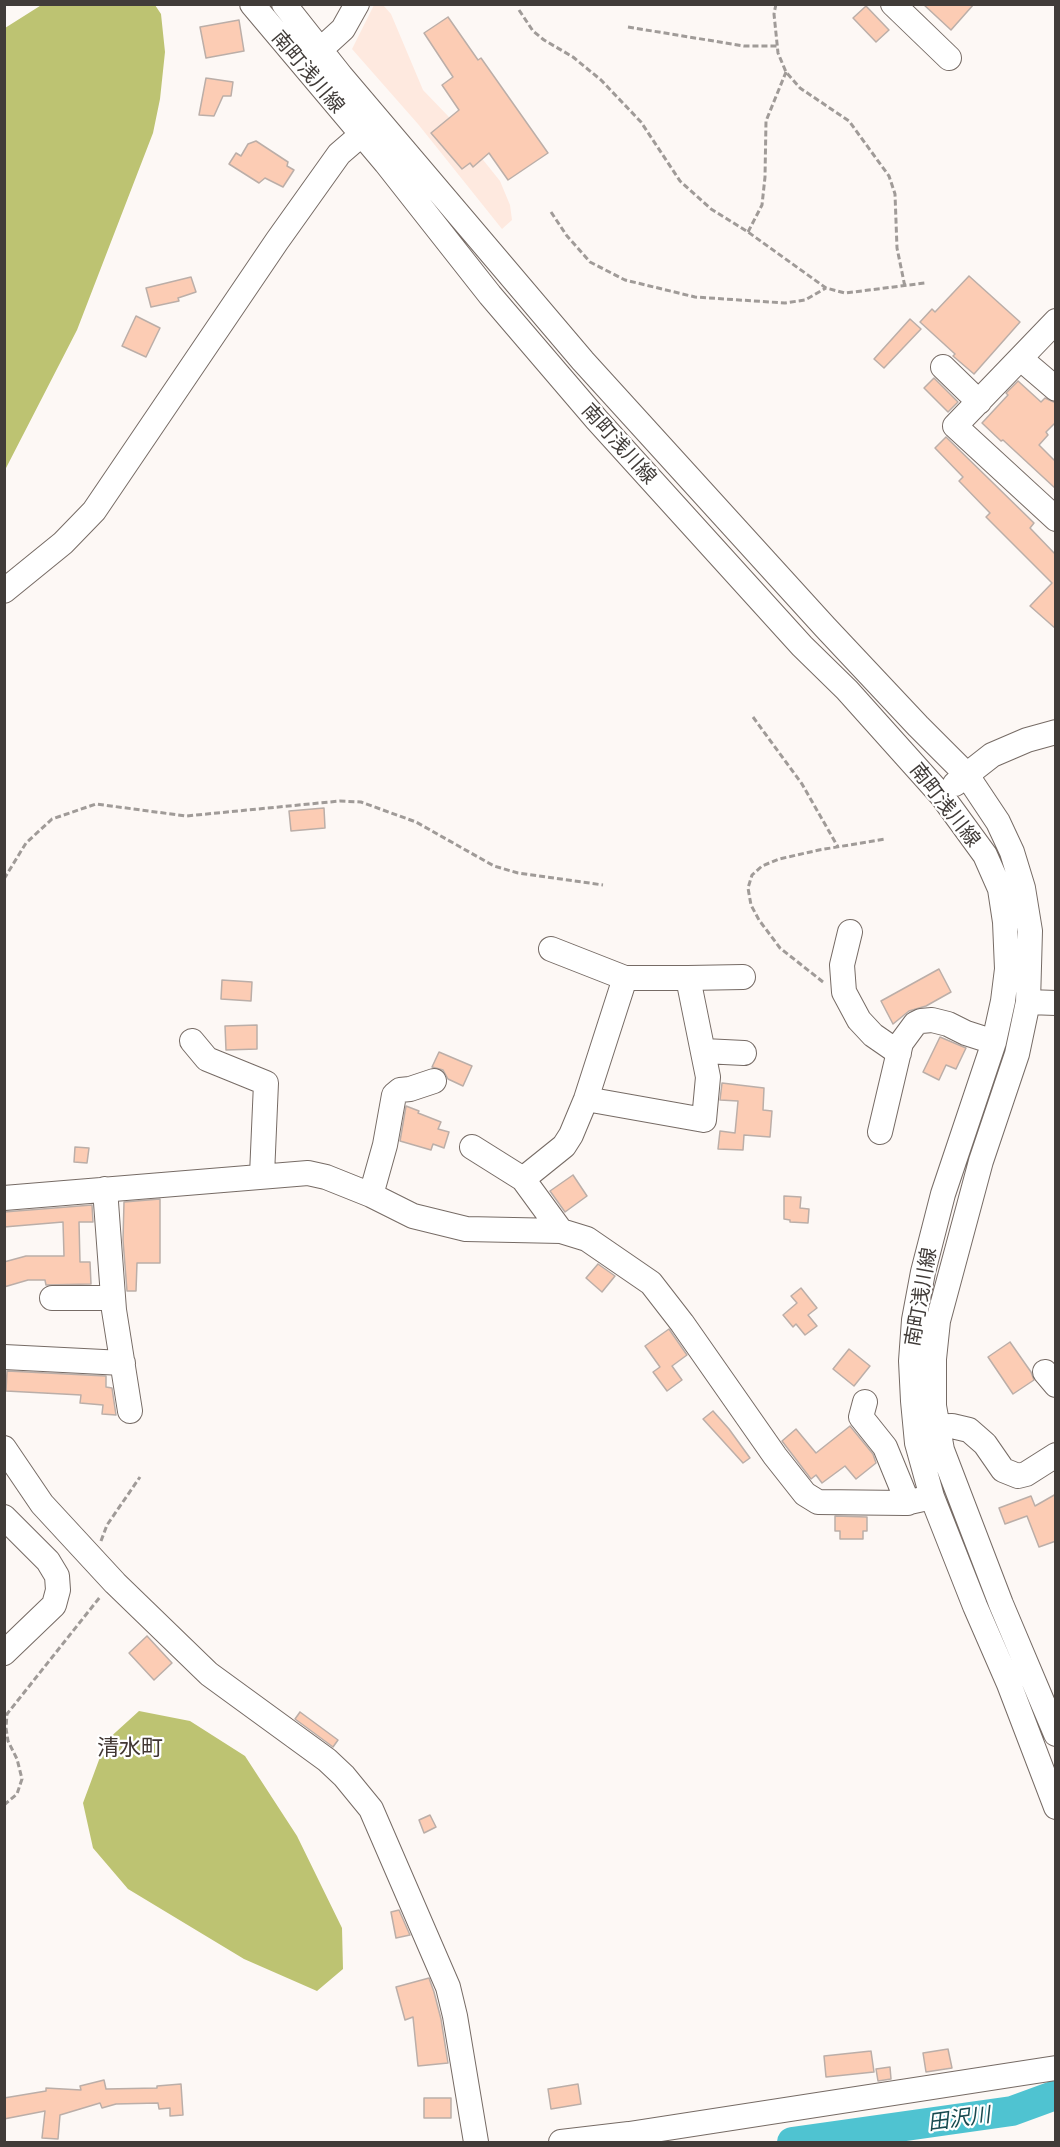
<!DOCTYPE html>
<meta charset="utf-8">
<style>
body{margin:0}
#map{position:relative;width:1060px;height:2147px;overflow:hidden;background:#fdf8f5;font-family:"Golos Text",sans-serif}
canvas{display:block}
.frame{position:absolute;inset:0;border:6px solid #413c39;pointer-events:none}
</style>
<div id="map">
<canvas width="1060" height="2147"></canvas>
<div class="frame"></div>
</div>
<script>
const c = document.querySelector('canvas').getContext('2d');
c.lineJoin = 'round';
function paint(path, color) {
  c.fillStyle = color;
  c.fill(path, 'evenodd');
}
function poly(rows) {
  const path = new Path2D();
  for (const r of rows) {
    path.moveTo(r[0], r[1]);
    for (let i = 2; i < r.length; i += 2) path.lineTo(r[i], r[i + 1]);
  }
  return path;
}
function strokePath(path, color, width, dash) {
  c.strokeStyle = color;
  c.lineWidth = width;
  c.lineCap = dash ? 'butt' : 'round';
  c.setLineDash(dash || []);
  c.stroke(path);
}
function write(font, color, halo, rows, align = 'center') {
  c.font = font + ' "Golos Text","Noto Sans JP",sans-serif';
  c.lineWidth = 4.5;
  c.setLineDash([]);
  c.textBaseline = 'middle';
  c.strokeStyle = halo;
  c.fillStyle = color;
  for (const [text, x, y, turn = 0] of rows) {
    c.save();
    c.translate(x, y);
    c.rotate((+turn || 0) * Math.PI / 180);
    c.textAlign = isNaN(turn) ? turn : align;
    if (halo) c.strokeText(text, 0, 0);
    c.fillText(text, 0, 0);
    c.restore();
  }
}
paint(poly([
 [374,5,383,5,391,14,423,90,448,116,500,181,510,205,512,220,502,229,418,124,352,49]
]), '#fee9df');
paint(poly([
 [43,4,155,5,161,14,165,52,160,99,153,133,77,330,5,470,5,28],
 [139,1711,190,1721,245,1756,297,1836,342,1928,343,1969,317,1991,244,1959,128,1889,93,1848,83,1803,106,1741]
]), '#bdc372');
strokePath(poly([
 [792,2142,1012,2111,1053,2096]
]), '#4fc3d1', 30);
const building = poly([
 [923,4,974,4,951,30,923,4],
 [866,6,889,30,876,42,853,18,866,6],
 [448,17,478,60,481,58,548,153,508,180,489,153,473,167,470,163,462,169,431,133,459,110,442,85,453,77,424,33,448,17],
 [239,20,244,51,206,58,200,27,239,20],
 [206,78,233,82,231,96,223,96,214,116,199,115,206,78],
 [256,141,288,162,287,166,294,170,283,187,265,178,259,183,229,164,236,153,241,156,248,144,256,141],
 [969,276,1020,322,974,374,953,356,955,354,920,322,932,309,935,312,969,276],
 [191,277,196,292,178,298,179,301,151,307,146,288,191,277],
 [136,316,160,328,146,357,122,346,136,316],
 [910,319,921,329,884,368,874,359,910,319],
 [934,378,958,402,948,412,924,388,934,378],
 [1018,381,1041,402,1045,398,1056,403,1056,422,1046,432,1048,435,1039,445,1056,462,1056,489,1003,440,1001,441,982,423,1008,395,1006,393,1018,381],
 [946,437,1034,523,1030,528,1056,555,1056,629,1030,606,1052,583,986,517,990,513,959,481,963,477,935,448,946,437],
 [324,808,325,828,291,831,289,811,324,808],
 [939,969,951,992,926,1006,909,1011,893,1024,881,1001,939,969],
 [222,980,252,982,251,1001,221,999,222,980],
 [257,1025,257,1049,226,1050,225,1026,257,1025],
 [940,1037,966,1048,956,1069,946,1065,939,1080,923,1072,940,1037],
 [439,1052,472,1066,463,1086,448,1079,443,1070,432,1067,439,1052],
 [722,1083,764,1088,763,1110,772,1111,770,1137,744,1135,743,1150,718,1149,720,1131,735,1133,738,1101,720,1100,722,1083],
 [406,1106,419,1111,418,1113,441,1122,438,1129,449,1132,444,1148,433,1144,431,1150,400,1141,406,1106],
 [75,1147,89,1148,87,1163,74,1162,75,1147],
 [573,1175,587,1196,565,1212,550,1191,573,1175],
 [784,1196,801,1197,800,1208,809,1209,808,1223,790,1222,790,1220,784,1219,784,1196],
 [160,1199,160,1263,137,1263,136,1291,127,1291,123,1240,124,1202,160,1199],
 [92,1205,93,1222,79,1222,80,1262,90,1262,91,1284,46,1285,45,1280,28,1280,4,1287,4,1262,26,1256,64,1256,63,1222,4,1227,4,1212,92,1205],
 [598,1264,615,1276,602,1292,586,1278,598,1264],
 [801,1288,817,1308,808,1315,817,1326,805,1335,796,1324,793,1327,783,1315,797,1303,791,1296,801,1288],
 [669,1329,687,1355,672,1366,682,1380,667,1391,653,1372,660,1367,645,1346,669,1329],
 [1010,1342,1031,1372,1034,1380,1013,1394,988,1357,1010,1342],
 [849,1349,870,1366,854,1386,833,1369,849,1349],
 [7,1371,106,1376,106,1387,112,1388,116,1415,102,1414,103,1405,80,1403,81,1395,6,1391,7,1371],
 [713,1411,729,1429,750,1458,743,1463,703,1419,713,1411],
 [850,1426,873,1454,876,1463,856,1479,845,1466,822,1483,816,1475,811,1479,782,1441,796,1429,816,1453,850,1426],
 [1056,1494,1056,1541,1039,1547,1027,1516,1005,1524,999,1508,1031,1496,1035,1506,1056,1494],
 [835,1516,867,1517,867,1531,863,1531,863,1539,840,1539,840,1531,835,1531,835,1516],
 [147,1636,172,1663,154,1680,129,1653,147,1636],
 [300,1712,338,1740,333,1747,295,1719,300,1712],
 [430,1815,436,1827,424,1833,419,1820,430,1815],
 [399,1910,410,1935,396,1938,391,1912,399,1910],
 [429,1978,434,1992,441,2019,448,2063,418,2066,413,2017,405,2020,396,1987,429,1978],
 [948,2049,952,2068,926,2072,923,2053,948,2049],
 [871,2051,874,2072,826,2077,824,2056,871,2051],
 [890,2067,891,2079,878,2081,876,2069,890,2067],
 [104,2080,106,2089,157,2088,157,2086,181,2084,183,2115,170,2116,170,2108,159,2109,158,2103,116,2104,102,2108,100,2103,60,2115,58,2139,42,2138,45,2111,4,2119,4,2098,46,2091,46,2088,81,2090,80,2086,104,2080],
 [578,2084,581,2104,551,2109,548,2089,578,2084],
 [424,2098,451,2098,451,2118,424,2118,424,2098]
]);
paint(building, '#fcccb4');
strokePath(building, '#bbaea8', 1.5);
const minor = poly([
 [252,4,386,163,490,295,597,420,802,646,847,690,942,796,985,855,1000,889,1005,922,1007,969,1003,1001,994,1042,943,1194,923,1272,914,1320,911,1361,913,1401,917,1443,932,1497,975,1606,1009,1684,1056,1807],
 [284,4,341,76,583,361,825,627,918,726,966,774,998,822,1012,852,1023,888,1030,931,1028,1002,1017,1054,981,1161,938,1321,934,1359,934,1406,942,1450,1001,1604,1056,1734],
 [893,4,949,58],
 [309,60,343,29,357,4],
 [1056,321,955,426,1056,519],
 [1021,359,1056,389],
 [943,367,979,402],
 [4,591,63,543,94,511,277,241,339,154,361,135],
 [955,784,992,755,1027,740,1056,732],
 [850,932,842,965,844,992,859,1020,873,1035,899,1053],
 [551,949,625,978],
 [688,978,743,977],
 [1028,1002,1056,1003],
 [192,1041,207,1059,266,1083,262,1175],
 [704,1051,744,1053],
 [880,1132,901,1043,915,1024,921,1021,932,1020,948,1024,966,1033,994,1042],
 [472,1147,523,1179],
 [105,1189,114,1310,130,1411],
 [371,1195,385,1145,394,1095,400,1090,410,1089,434,1081],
 [4,1198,308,1173,326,1177,371,1195,413,1216,466,1229,561,1231,587,1239,651,1283,682,1323,775,1456,805,1494,818,1502,905,1503,932,1497],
 [561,1231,523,1179,564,1146,571,1135,586,1099,625,978,688,978,708,1077,704,1120,586,1099],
 [52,1298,113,1298],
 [4,1357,123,1363],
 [1045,1372,1056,1385],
 [865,1402,861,1417,885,1447,908,1503],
 [922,1427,952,1426,969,1430,985,1444,1003,1470,1018,1476,1026,1474,1056,1455],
 [4,1448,42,1504,115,1583,209,1674,327,1760,344,1776,371,1809,448,1987,455,2016,476,2142],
 [4,1517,48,1561,57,1576,58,1590,54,1605,4,1653],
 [561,2142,629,2134,1056,2068]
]);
strokePath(minor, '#766b65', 26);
strokePath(poly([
 [776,4,774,14,778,53,786,72,800,88,849,121,889,176,895,194,897,248,905,287],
 [519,10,533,31,544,40,573,57,601,80,641,122,680,181,711,209,748,232,826,288,845,293,925,283],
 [628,27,744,46,777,46],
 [551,212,567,236,590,262,625,280,695,297,785,303,805,300,826,288],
 [748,232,762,205,765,177,766,121,786,72],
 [753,717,802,784,838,847],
 [4,879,26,843,52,819,96,804,186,816,340,801,361,802,416,822,494,866,518,873,603,885],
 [823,982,780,948,759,920,751,905,748,888,752,875,762,866,779,859,819,850,885,839],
 [101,1541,107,1525,140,1477],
 [4,1805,17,1794,22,1779,17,1759,8,1741,6,1728,7,1714,100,1597]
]), '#a09b98', 3, [6, 3]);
strokePath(minor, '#fff', 24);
write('20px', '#413c39', '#fff', [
 ["南町浅川線",308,72,50],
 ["南町浅川線",619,444,48],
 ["南町浅川線",945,805,52],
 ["南町浅川線",921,1297,-80]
]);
write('italic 21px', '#184b50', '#fff', [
 ["田沢川",959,2119,-8]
]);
write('22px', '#413732', '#fff', [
 ["清水町",130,1748]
]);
</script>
